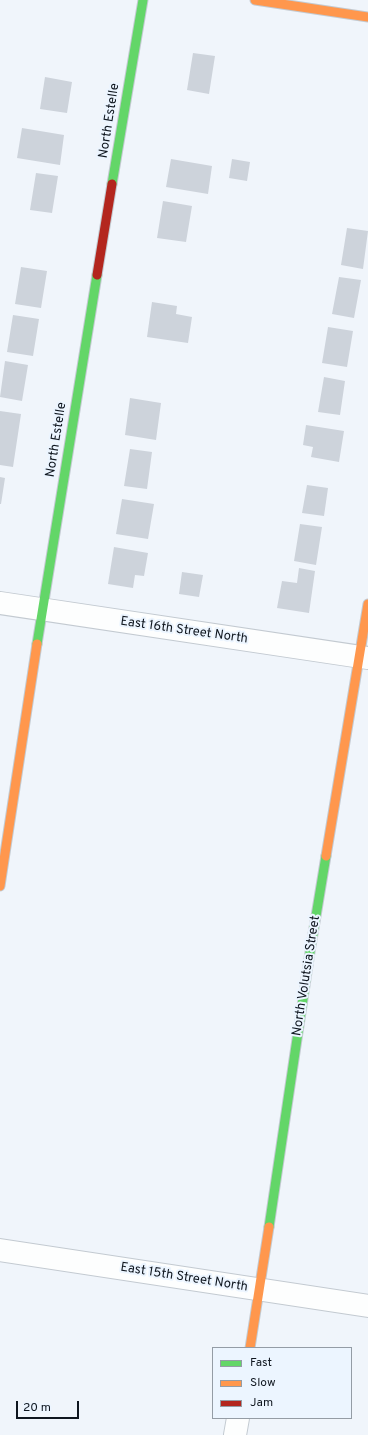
<!DOCTYPE html>
<style>
body{margin:0}
#map{position:relative;width:368px;height:1435px;overflow:hidden;background:#f0f5fb;font-family:Overpass,sans-serif}
canvas{display:block}
.legend{position:absolute;left:212px;top:1347px;width:140px;height:72px;box-sizing:border-box;background:#ecf5ff;border:1px solid #949ca5;margin:0;padding:5px 7px;list-style:none;font-size:12px;color:#0f161f}
.legend li{display:flex;align-items:center;gap:8px;height:20px}
.legend b{width:20px;border:1px solid #949ca5}
.scale{position:absolute;left:16px;top:1401px;width:63px;height:18px;box-sizing:border-box;border:2px solid #0f161f;border-top:0;padding-left:5px;font-size:12px;line-height:14px;white-space:nowrap;color:#0f161f;-webkit-text-stroke:3px #ecf5ff;paint-order:stroke}
</style>
<div id="map">
<canvas width="368" height="1435"></canvas>
<ul class="legend">
<li><b style="height:5px;background:#63d668"></b>Fast</li>
<li><b style="height:5px;background:#ff974d"></b>Slow</li>
<li><b style="height:5px;background:#b3261e"></b>Jam</li>
</ul>
<div class="scale">20 m</div>
</div>
<script>
const c = document.querySelector('canvas').getContext('2d');
c.lineJoin = 'round';
function paint(path, color) {
  c.fillStyle = color;
  c.fill(path, 'evenodd');
}
function poly(rows) {
  const path = new Path2D();
  for (const r of rows) {
    path.moveTo(r[0], r[1]);
    for (let i = 2; i < r.length; i += 2) path.lineTo(r[i], r[i + 1]);
  }
  return path;
}
function strokePath(path, color, width, dash) {
  c.strokeStyle = color;
  c.lineWidth = width;
  c.lineCap = dash ? 'butt' : 'round';
  c.setLineDash(dash || []);
  c.stroke(path);
}
function write(font, color, halo, rows, align = 'center') {
  c.font = font + ' Overpass,sans-serif';
  c.lineWidth = 4;
  c.setLineDash([]);
  c.textBaseline = 'middle';
  c.strokeStyle = halo;
  c.fillStyle = color;
  for (const [text, x, y, turn = 0] of rows) {
    c.save();
    c.translate(x, y);
    c.rotate((+turn || 0) * Math.PI / 180);
    c.textAlign = isNaN(turn) ? turn : align;
    if (halo) c.strokeText(text, 0, 0);
    c.fillText(text, 0, 0);
    c.restore();
  }
}
paint(poly([
 [193,53,215,56,209,94,187,90],
 [45,77,72,82,67,113,40,109],
 [22,128,64,135,60,165,17,158],
 [171,159,212,166,208,194,166,187],
 [232,159,250,162,247,181,229,178],
 [36,173,58,176,52,213,30,210],
 [163,201,192,206,186,242,157,238],
 [347,228,368,231,363,269,341,265],
 [21,267,47,271,41,308,15,304],
 [339,277,361,280,354,318,332,314],
 [152,302,177,306,176,314,192,317,188,343,147,337],
 [13,315,39,319,33,356,7,352],
 [328,327,353,331,347,367,322,363],
 [5,361,28,365,22,401,0,397],
 [324,377,345,381,340,415,318,412],
 [130,398,161,403,156,440,125,435],
 [0,411,21,414,13,467,0,465],
 [306,425,344,431,339,462,311,457,313,447,303,445],
 [130,449,152,452,147,489,124,486],
 [0,477,5,478,1,504,0,504],
 [307,485,328,488,324,516,302,513],
 [122,499,154,504,148,539,116,534],
 [300,524,322,527,316,565,294,561],
 [114,547,148,553,144,576,135,575,133,588,108,584],
 [299,568,315,571,309,613,277,608,282,581,297,583],
 [182,572,203,575,199,597,179,594]
]), '#cdd3db');
const street = poly([
 [0,603,368,658],
 [0,1250,368,1306],
 [235,1435,238,1418]
]);
const fast = poly([
 [112,184,143,0],
 [37,644,97,275],
 [269,1227,310,952,326,856]
]);
const slow = poly([
 [255,0,368,17],
 [326,856,368,604],
 [0,886,37,644],
 [250,1348,269,1227]
]);
const jam = poly([
 [97,275,112,184]
]);
strokePath(street, '#c3cad1', 24);
strokePath(fast, '#c3cad1', 11);
strokePath(slow, '#c3cad1', 11);
strokePath(jam, '#c3cad1', 11);
strokePath(street, '#fdfefe', 22);
strokePath(fast, '#63d668', 9);
strokePath(slow, '#ff974d', 9);
strokePath(jam, '#b3261e', 9);
write('13px', '#0f161f', '#ecf5ff', [
 ["North Estelle",110,121,-81],
 ["North Estelle",57,440,-81],
 ["East 16th Street North",184,631,8],
 ["North Volutsia Street",307,976,-81],
 ["East 15th Street North",184,1278,9]
]);
</script>
